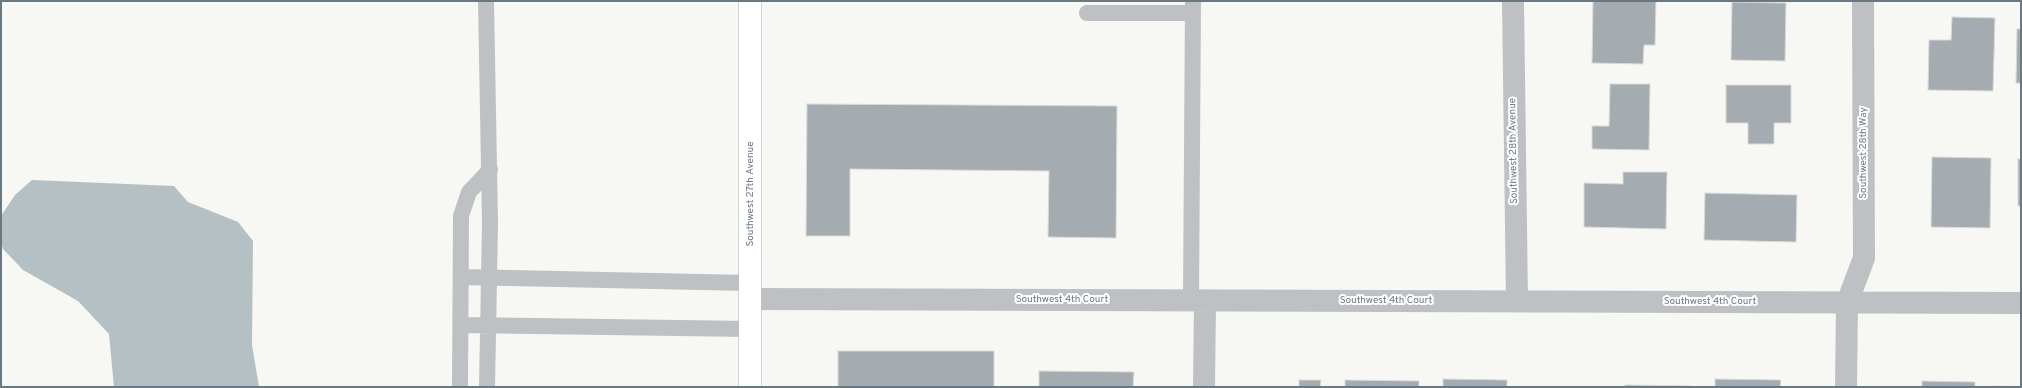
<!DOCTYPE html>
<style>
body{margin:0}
#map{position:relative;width:2022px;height:388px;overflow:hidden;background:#f7f7f4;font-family:Overpass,sans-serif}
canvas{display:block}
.frame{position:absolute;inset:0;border:2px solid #6a7882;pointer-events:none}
</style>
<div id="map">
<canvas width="2022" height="388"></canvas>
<div class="frame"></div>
</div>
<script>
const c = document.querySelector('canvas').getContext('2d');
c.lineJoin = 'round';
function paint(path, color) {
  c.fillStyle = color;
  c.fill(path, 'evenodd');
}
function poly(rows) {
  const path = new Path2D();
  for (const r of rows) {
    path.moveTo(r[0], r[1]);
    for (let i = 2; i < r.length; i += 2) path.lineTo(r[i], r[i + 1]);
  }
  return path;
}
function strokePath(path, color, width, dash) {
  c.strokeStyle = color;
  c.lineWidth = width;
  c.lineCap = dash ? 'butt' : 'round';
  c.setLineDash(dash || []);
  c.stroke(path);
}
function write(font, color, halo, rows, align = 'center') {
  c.font = font + ' Overpass,sans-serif';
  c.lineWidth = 4;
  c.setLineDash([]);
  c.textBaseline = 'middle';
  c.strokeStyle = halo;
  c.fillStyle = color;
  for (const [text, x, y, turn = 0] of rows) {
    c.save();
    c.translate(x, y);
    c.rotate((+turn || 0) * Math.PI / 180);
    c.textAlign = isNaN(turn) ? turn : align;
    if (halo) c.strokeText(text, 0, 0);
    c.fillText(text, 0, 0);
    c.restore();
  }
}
paint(poly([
 [32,180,174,186,188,202,238,222,253,241,252,345,259,387,114,387,109,334,78,301,23,270,3,249,1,241,1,216,15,195]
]), '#b5c0c4');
const building = poly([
 [1593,1,1656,1,1655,45,1644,45,1643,64,1592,63,1593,1],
 [1732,2,1786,3,1785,61,1731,60,1732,2],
 [1952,17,1995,18,1993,91,1928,90,1929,40,1951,40,1952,17],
 [2017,29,2021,29,2021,83,2016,83,2017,29],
 [1610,84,1650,84,1649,150,1592,149,1592,126,1609,126,1610,84],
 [1726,85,1791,85,1791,123,1774,123,1774,144,1748,144,1748,123,1726,123,1726,85],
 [807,104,1117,106,1116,238,1048,237,1049,171,850,169,850,236,806,236,807,104],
 [1932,157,1991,158,1990,228,1931,227,1932,157],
 [2018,159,2021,159,2021,206,2018,206,2018,159],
 [1623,172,1667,172,1666,229,1584,227,1584,183,1623,184,1623,172],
 [1705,193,1797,195,1796,242,1704,240,1705,193],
 [838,351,994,351,994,387,838,387,838,351],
 [1039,371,1134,372,1133,387,1039,387,1039,371],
 [1443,379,1507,380,1507,387,1443,387,1443,379],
 [1715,379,1781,380,1780,387,1715,387,1715,379],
 [1299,380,1321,380,1320,387,1299,387,1299,380],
 [1345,380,1419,381,1419,387,1345,387,1345,380],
 [1922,381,1975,382,1975,387,1922,387,1922,381],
 [1625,385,1691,386,1691,387,1625,387,1625,385],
 [1995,386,2021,387,1995,387,1995,386]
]);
paint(building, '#a5acb1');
strokePath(building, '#d9d9d7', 1);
const secondary = poly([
 [750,387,750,1]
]);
strokePath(secondary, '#afb5b9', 23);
strokePath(poly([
 [486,1,490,223,487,387],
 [1087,13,1193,13],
 [461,277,751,283],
 [1191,300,1193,1],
 [461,325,750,329],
 [460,387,461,216,469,192,490,170]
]), '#bdc1c4', 16);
strokePath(poly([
 [1513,1,1517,301],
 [751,299,2021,303],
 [1204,387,1205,301],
 [1846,387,1847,303,1864,258,1863,1]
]), '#bdc1c4', 22);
strokePath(secondary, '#fff', 22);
write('10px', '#6a7882', '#fff', [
 ["Southwest 28th Avenue",1514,151,-91],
 ["Southwest 28th Way",1864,153,-90],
 ["Southwest 27th Avenue",751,194,-90],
 ["Southwest 4th Court",1062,300],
 ["Southwest 4th Court",1386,301],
 ["Southwest 4th Court",1710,302]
]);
</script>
